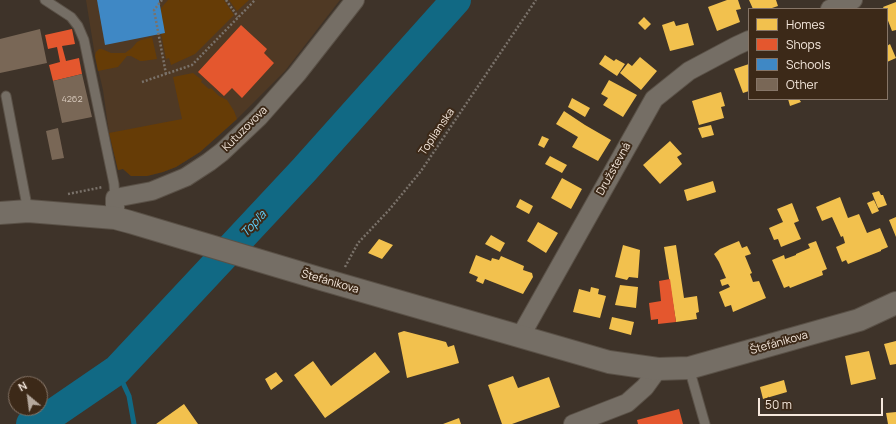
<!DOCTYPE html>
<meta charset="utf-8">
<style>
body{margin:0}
#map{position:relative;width:896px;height:424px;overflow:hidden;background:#3e3329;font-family:Manrope,sans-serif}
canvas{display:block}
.legend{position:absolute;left:748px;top:8px;width:140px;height:92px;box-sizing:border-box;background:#3c2918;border:1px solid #867567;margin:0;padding:5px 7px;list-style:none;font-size:12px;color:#f5e8dd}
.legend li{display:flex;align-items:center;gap:8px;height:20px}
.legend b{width:20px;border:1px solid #867567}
.north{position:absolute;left:8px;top:376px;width:40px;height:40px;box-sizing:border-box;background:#3c2918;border:1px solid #867567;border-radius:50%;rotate:331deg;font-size:11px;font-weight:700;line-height:16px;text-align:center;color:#f5e8dd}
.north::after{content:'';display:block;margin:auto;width:14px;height:18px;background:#b5a99e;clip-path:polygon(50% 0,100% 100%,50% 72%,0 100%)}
.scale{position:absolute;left:758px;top:398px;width:125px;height:18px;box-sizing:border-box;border:2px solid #f5e8dd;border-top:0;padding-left:5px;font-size:12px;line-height:14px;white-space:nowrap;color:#f5e8dd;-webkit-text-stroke:3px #3c2918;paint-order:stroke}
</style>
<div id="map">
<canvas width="896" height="424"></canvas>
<ul class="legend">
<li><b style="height:11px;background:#f2c14e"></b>Homes</li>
<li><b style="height:11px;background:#e4572e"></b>Shops</li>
<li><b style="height:11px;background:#3f88c5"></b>Schools</li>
<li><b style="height:11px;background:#796756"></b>Other</li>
</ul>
<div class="north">N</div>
<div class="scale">50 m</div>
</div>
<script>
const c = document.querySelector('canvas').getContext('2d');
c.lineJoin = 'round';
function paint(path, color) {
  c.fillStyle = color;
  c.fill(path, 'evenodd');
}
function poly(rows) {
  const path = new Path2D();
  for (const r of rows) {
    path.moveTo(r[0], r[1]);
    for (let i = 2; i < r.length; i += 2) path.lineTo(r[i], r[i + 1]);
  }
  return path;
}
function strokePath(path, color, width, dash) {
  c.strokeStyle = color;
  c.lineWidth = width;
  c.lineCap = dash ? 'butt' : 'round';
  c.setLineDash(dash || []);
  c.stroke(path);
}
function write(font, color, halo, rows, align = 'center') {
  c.font = font + ' Manrope,sans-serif';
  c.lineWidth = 4;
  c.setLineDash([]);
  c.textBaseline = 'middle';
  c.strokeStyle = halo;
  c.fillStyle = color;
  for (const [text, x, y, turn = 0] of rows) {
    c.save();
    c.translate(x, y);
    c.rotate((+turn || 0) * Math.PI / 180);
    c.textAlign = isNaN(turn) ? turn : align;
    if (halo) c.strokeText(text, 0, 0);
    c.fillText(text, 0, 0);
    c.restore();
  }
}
paint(poly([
 [86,0,340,0,285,71,237,119,200,152,176,167,163,172,147,176,131,176,123,169,118,170,109,133,103,90,95,56]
]), '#4f3924');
paint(poly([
 [168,0,224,0,234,15,195,54,171,65,169,58,166,59,157,13],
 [229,0,249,0,237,11],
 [152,37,157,59,143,61,140,61,131,56,127,56,118,67,98,71,95,56,96,52,99,49,102,49,111,53,125,53,132,48,137,42,141,40],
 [193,73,202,80,201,82,209,89,211,88,219,96,227,100,234,111,237,119,200,152,176,167,163,172,147,176,131,176,123,169,118,170,109,133,182,119,173,77]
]), '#663c06');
paint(poly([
 [727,0,738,0,741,9,736,10,740,22,717,31,708,7],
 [749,0,776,0,778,6,769,9,753,9],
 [896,2,896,30,892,31,887,18,887,9,884,9,883,7],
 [644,17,651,24,645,30,638,23],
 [674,21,676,26,688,23,694,45,670,51,662,25],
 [890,44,896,58,887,62,887,46],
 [605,55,614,61,616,59,625,64,617,76,599,64],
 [640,57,657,71,641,90,620,73,628,63,632,66],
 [749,64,749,91,743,93,734,69],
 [609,80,637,95,623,117,603,105,608,98,601,94],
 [721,92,725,106,721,107,724,118,699,125,692,101],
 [572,98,590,108,585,117,568,107],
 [788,99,799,99,801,102,790,106],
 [564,111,585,125,611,140,598,161,572,147,578,137,556,124],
 [711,125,714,135,702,138,698,128],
 [542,136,549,139,544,148,538,145],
 [670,141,682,154,677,157,682,164,660,184,643,165],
 [550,156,567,165,562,173,545,164],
 [562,178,582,189,571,209,551,198],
 [713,181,716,192,687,201,684,190],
 [879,191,881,195,883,195,887,205,878,208,872,193],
 [840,197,848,218,859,214,867,233,880,228,888,247,881,250,881,251,848,264,846,260,842,262,836,247,845,243,843,236,841,237,832,217,822,221,816,207],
 [520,199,533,206,529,214,516,207],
 [874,200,879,211,872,214,867,203],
 [792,203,799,221,794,223,801,239,781,247,778,239,774,240,769,228,783,222,777,209],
 [896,217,896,237,889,220],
 [538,222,558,233,546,253,527,241],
 [491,235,505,243,500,252,485,244],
 [379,239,393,245,382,259,368,253],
 [739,241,742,248,747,246,751,254,745,256,752,273,750,274,753,282,759,281,766,298,733,312,731,305,725,307,719,292,730,287,728,284,722,286,720,280,726,278,719,262,714,254,720,249],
 [816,241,827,269,822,271,823,275,790,288,789,286,784,288,772,260,784,255,785,259,796,255,796,254,810,248,808,244],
 [623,245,640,250,638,278,629,277,627,280,615,277],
 [676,245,684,298,697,296,699,312,696,313,697,319,676,322,664,247],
 [476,255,491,261,492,258,499,260,501,256,524,266,523,270,532,273,533,277,523,294,485,279,483,284,476,281,478,277,469,273],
 [620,285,638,287,636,308,615,305],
 [591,287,599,289,598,294,606,296,600,318,573,312,579,289,590,292],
 [612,317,634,322,631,335,609,329],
 [404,331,446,342,448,347,454,345,459,363,407,378,398,333],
 [896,341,896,364,890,365,884,344],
 [869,351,876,379,851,385,845,356],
 [375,352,390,372,325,418,294,375,313,361,331,386],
 [276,372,283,381,271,390,265,379],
 [513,376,518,388,549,377,560,407,512,424,502,424,488,385],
 [784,380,787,392,763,399,760,387],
 [184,404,198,424,156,424],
 [896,412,896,424,888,424,886,413],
 [459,418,461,424,443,424]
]), '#f2c14e');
paint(poly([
 [241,25,267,49,264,53,274,63,242,98,232,88,224,96,198,72],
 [72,29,75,44,62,46,66,61,79,58,82,74,53,81,49,65,60,62,57,47,48,49,45,35],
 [670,279,676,322,658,324,658,319,651,320,649,303,661,301,659,281],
 [679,409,683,424,638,424,637,420]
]), '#e4572e');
paint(poly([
 [97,0,159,0,165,33,105,45]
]), '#3f88c5');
strokePath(poly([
 [117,370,129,396,134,424]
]), '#116984', 5);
strokePath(poly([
 [31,424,44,420,117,370,304,170,456,0]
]), '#116984', 30);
paint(poly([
 [40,29,47,63,0,73,0,39],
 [82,74,92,117,62,123,53,81],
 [58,128,64,158,52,160,46,131]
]), '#796756');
const service = poly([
 [45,0,71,17,78,26,84,40,114,184,115,198],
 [6,96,28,211],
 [689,368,705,424]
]);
const minor = poly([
 [830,9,853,0],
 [115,218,115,198,152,191,186,177,209,162,222,152,259,117,297,74,355,0],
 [520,337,654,99,689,71,736,46,749,40],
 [573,424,627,403,645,387,658,369]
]);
const tertiary = poly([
 [0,213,28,211,53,213,115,218,130,222,321,279,609,362,658,369,689,368,859,320,896,303]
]);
strokePath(service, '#5a5147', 11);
strokePath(minor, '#5a5147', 20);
strokePath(tertiary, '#5a5147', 24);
strokePath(poly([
 [162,0,154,10,166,74],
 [226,0,238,17],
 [142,82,192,65,255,0],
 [68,194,103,187],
 [345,267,358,243,389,210,421,171,536,0]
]), '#7a726a', 2.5, [2, 2]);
strokePath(service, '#756e65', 9);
strokePath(minor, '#756e65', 18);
strokePath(tertiary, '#756e65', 22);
write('9px', '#d6c8bb', null, [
 ["4262",72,99]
]);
write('11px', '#f5e8dd', '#3c2918', [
 ["Kutuzovova",245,129,-45],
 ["Toplianska",437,132,-56],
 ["Družstevná",614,169,-61],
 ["Štefánikova",330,282,16],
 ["Štefánikova",779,343,-16]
]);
write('italic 12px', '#5fcef9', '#3c2918', [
 ["Topľa",254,224,-47]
]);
</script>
